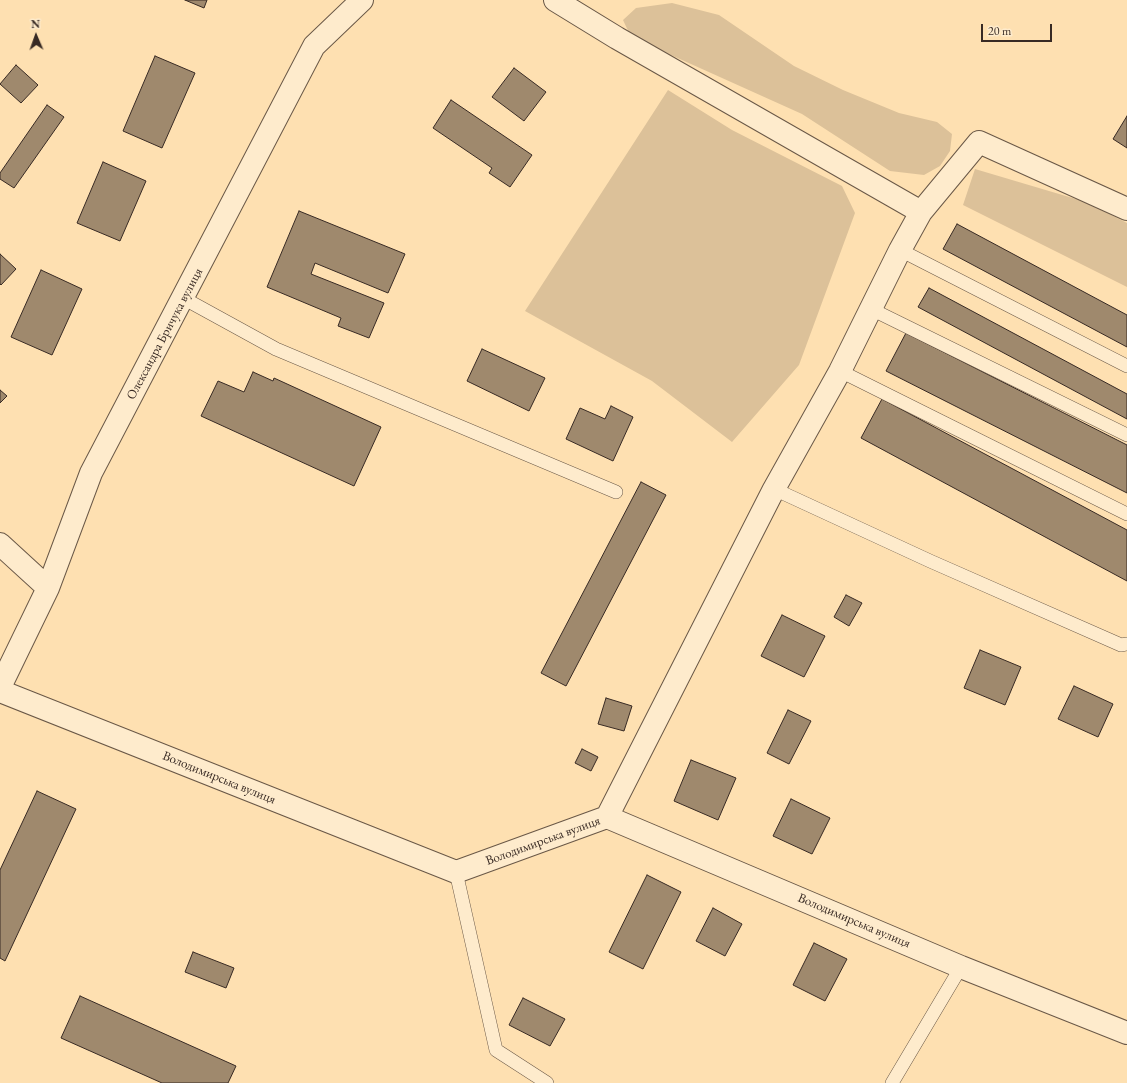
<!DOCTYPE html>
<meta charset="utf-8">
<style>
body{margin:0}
#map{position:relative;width:1127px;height:1083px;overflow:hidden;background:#fee0b1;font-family:"EB Garamond",serif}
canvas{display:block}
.north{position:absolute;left:16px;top:16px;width:40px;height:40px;-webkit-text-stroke:3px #feebcc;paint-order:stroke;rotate:358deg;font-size:11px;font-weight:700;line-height:16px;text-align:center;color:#382a24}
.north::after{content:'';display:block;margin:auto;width:14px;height:18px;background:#382a24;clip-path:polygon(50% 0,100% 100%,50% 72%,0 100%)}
.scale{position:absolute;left:981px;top:24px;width:71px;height:18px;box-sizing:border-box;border:2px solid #382a24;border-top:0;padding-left:5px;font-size:12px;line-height:14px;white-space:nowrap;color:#382a24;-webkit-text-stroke:3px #feebcc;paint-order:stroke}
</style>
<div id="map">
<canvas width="1127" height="1083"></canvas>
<div class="north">N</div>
<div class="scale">20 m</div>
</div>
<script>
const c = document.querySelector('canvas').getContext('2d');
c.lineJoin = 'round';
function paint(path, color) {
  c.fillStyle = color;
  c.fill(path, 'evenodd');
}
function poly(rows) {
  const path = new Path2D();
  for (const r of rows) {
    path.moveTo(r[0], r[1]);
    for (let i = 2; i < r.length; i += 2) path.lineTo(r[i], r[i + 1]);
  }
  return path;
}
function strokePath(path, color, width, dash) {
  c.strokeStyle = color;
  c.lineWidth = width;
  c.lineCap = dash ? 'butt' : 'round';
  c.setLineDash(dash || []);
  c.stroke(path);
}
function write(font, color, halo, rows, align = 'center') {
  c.font = font + ' "EB Garamond",serif';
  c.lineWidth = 3.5;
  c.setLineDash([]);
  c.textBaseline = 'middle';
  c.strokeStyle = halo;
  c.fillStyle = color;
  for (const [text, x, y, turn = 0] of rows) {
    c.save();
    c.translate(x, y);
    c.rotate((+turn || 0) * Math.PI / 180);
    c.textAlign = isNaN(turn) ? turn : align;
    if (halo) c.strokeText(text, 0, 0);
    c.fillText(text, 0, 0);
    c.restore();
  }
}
paint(poly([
 [672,3,719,15,794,66,843,90,899,113,937,122,952,134,950,151,940,166,924,175,890,171,802,114,631,37,623,20,636,8],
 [668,90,732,130,842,186,855,213,799,365,732,442,652,381,525,311],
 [975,169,1086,202,1127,223,1127,287,963,205]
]), '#dcc199');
const building = poly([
 [185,0,207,0,204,8,185,0],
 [155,56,195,73,162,148,123,131,155,56],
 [16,65,38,85,21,103,0,84,16,65],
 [514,68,546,92,524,121,492,97,514,68],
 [451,100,532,155,510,187,489,173,492,168,433,128,451,100],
 [47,105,64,117,14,188,0,179,0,173,47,105],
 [1127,116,1127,148,1113,139,1127,116],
 [103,162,146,181,120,241,77,223,103,162],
 [299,211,405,254,388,293,315,263,311,274,384,303,369,338,338,326,341,318,267,287,299,211],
 [957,224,1127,315,1127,347,943,249,957,224],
 [0,254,16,269,1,285,0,284,0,254],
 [41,270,82,289,52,355,11,337,41,270],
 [929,288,1127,394,1127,419,918,307,929,288],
 [906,333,1127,445,1127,493,886,371,906,333],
 [482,349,545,378,529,411,467,381,482,349],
 [253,372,273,381,274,378,381,427,354,486,201,416,218,381,244,392,253,372],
 [0,390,7,396,0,403,0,390],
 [882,399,1127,530,1127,581,861,438,882,399],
 [611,406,633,417,613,461,566,439,580,408,605,419,611,406],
 [641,482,666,495,566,686,541,673,641,482],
 [846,595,862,603,849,626,834,617,846,595],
 [782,615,825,636,804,677,761,656,782,615],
 [980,650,1021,667,1005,705,964,688,980,650],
 [1074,686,1113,704,1098,737,1058,719,1074,686],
 [606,698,632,706,624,731,598,724,606,698],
 [788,710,811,721,789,764,767,753,788,710],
 [582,749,598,757,591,771,575,763,582,749],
 [691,760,736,778,718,820,674,801,691,760],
 [37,791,76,809,5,961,0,958,0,870,37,791],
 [791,799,830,818,812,854,773,836,791,799],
 [647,875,681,892,643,969,609,952,647,875],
 [713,908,742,924,725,956,696,941,713,908],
 [814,943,847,959,825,1001,793,985,814,943],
 [193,952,234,968,226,988,185,972,193,952],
 [80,996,236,1066,228,1083,162,1083,61,1038,80,996],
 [523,998,565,1019,550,1046,509,1025,523,998]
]);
paint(building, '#9f896d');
strokePath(building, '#382a24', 1);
const lane = poly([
 [900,250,1127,366],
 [183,298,276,349,616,492],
 [871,309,1127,435],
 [840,371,1127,514],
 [774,489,930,561,1121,645,1127,644],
 [456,872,496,1050,547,1083],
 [892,1083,961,967]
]);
const street = poly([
 [555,0,617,38,921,212],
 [0,544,48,588],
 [0,687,48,588,91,473,314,46,362,0],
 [0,691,456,872,607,817,961,967,1127,1033],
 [607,817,774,489,840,371,900,250,921,212,979,142,1127,209]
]);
strokePath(lane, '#6a5847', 14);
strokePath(street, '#6a5847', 24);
strokePath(lane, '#feebcc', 13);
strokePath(street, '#feebcc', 22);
write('13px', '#382a24', '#feebcc', [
 ["Олександра Бричука вулиця",165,334,-62],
 ["Володимирська вулиця",219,778,22],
 ["Володимирська вулиця",543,841,-20],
 ["Володимирська вулиця",854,921,23]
]);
</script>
